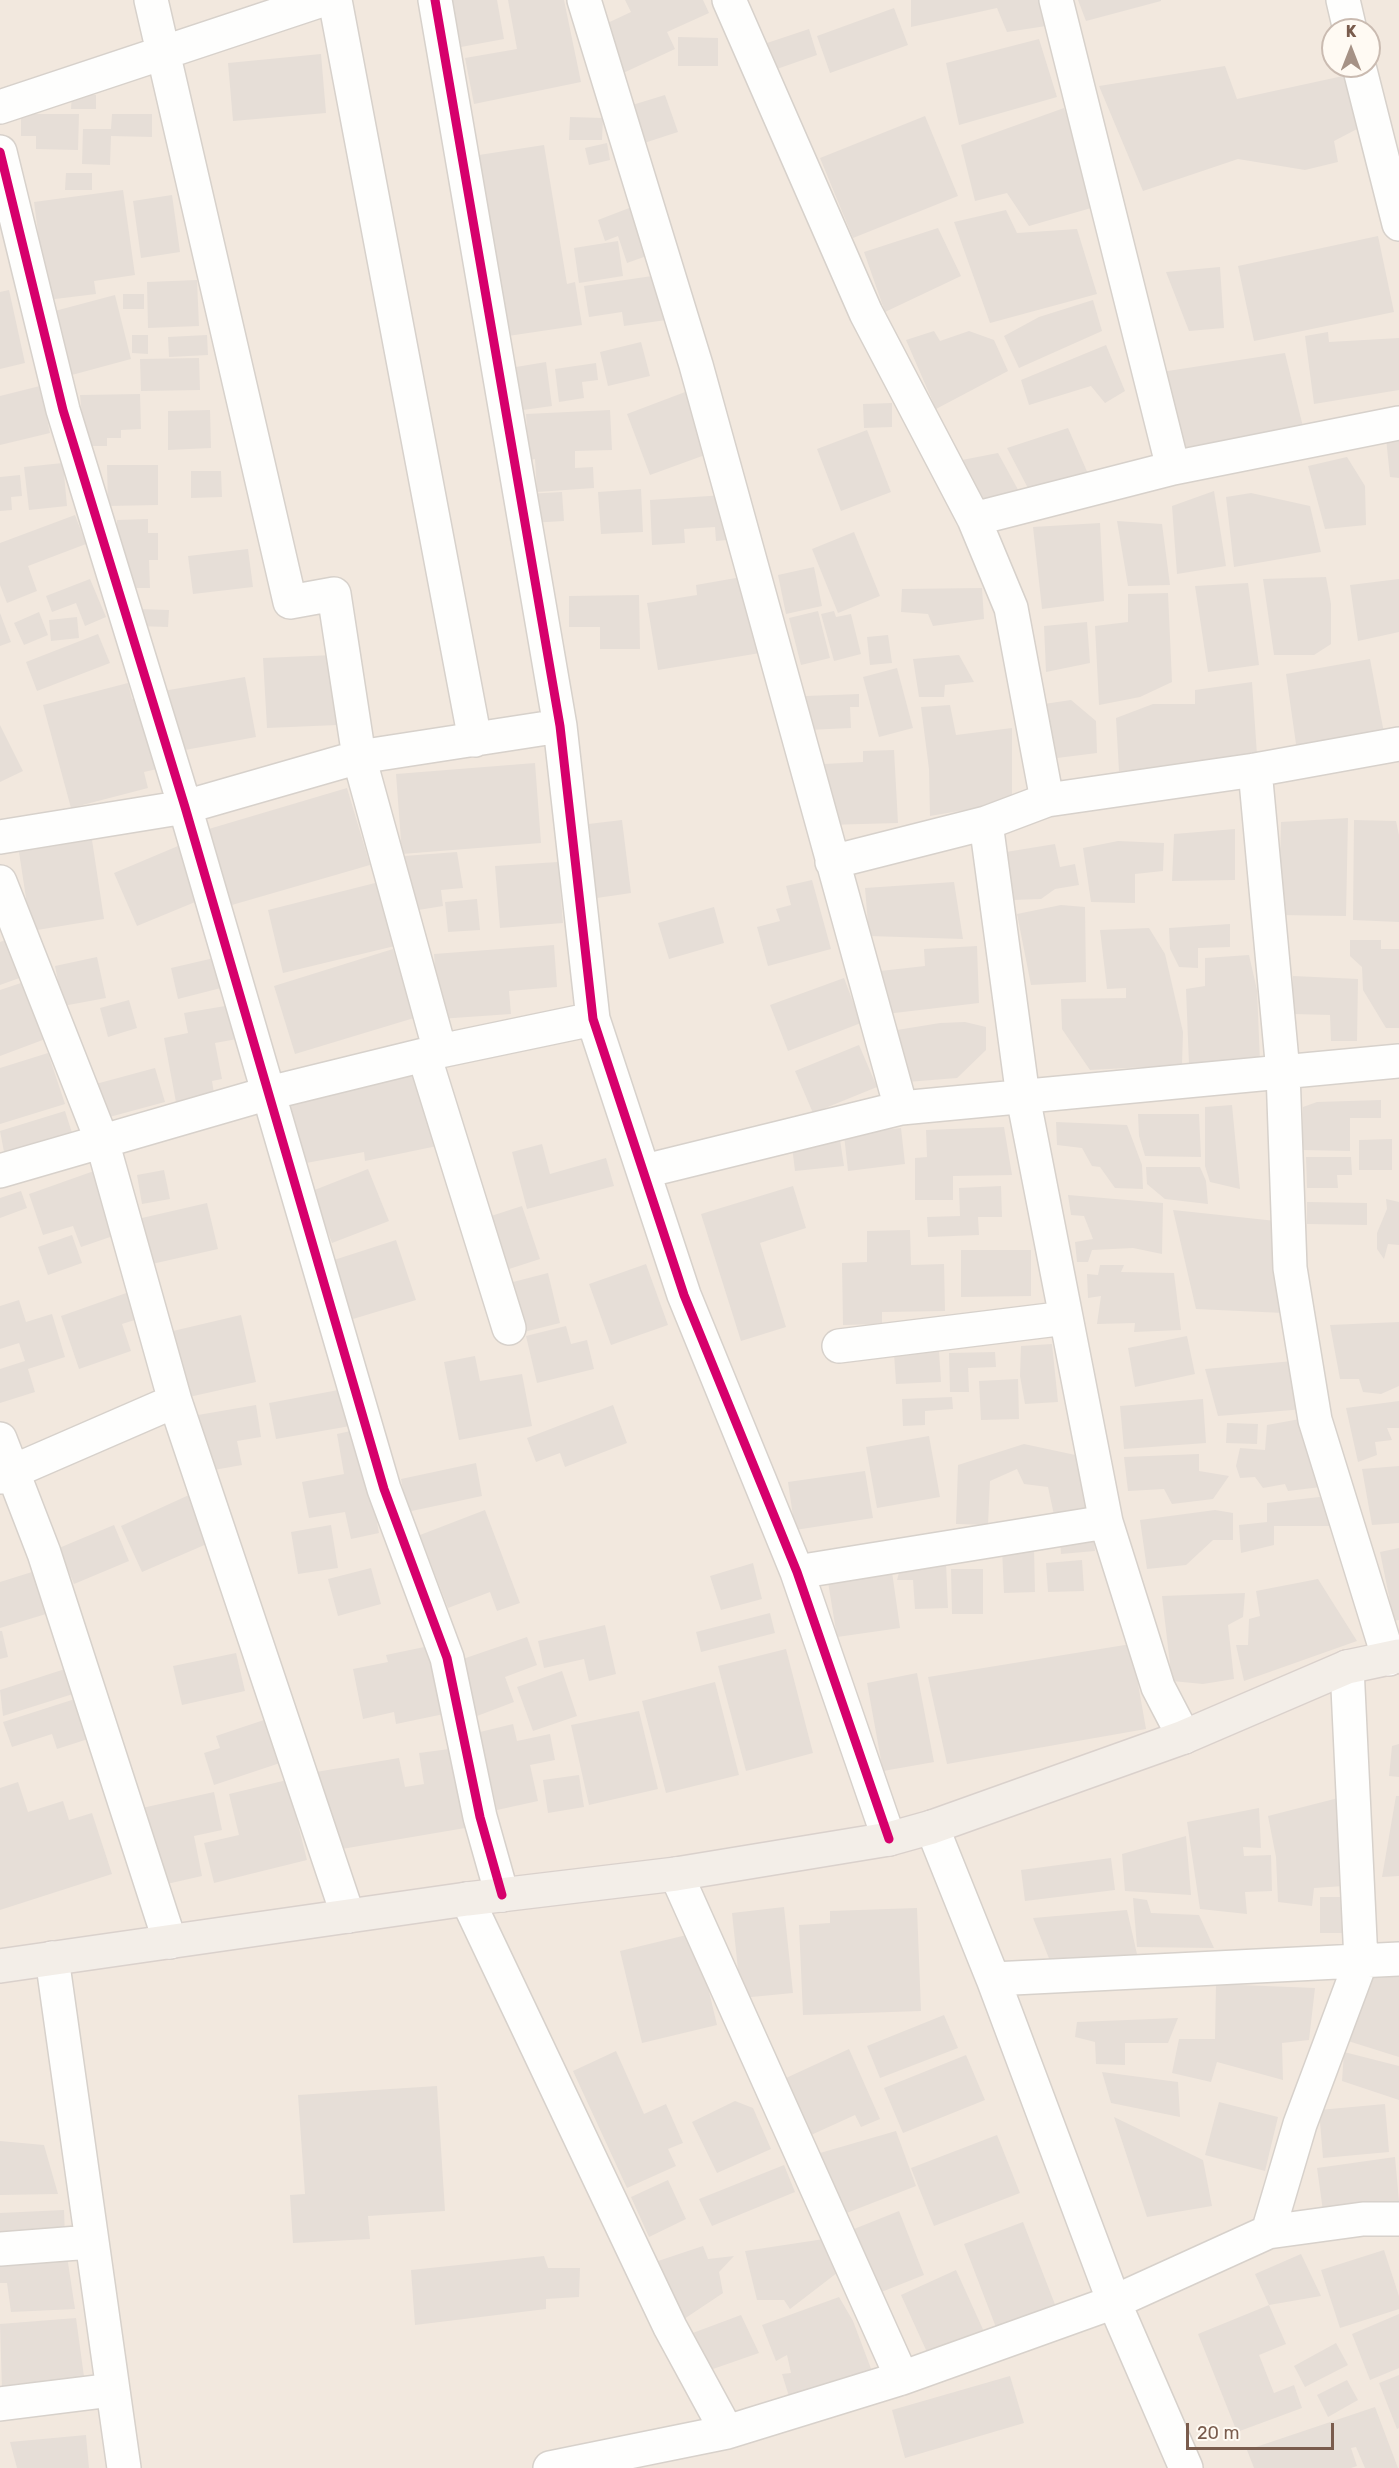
<!DOCTYPE html>
<style>
body{margin:0}
#map{position:relative;width:1399px;height:2468px;overflow:hidden;background:#f9f5f0;font-family:Rubik,sans-serif}
canvas{display:block}
.north{position:absolute;left:1321px;top:18px;width:60px;height:60px;box-sizing:border-box;background:#fffaf3;border:2px solid #cabbb1;border-radius:50%;rotate:0deg;font-size:16px;font-weight:700;line-height:24px;text-align:center;color:#7a5c4d}
.north::after{content:'';display:block;margin:auto;width:21px;height:27px;background:#a69286;clip-path:polygon(50% 0,100% 100%,50% 72%,0 100%)}
.scale{position:absolute;left:1186px;top:2423px;width:148px;height:27px;box-sizing:border-box;border:3px solid #7a5c4d;border-top:0;padding-left:8px;font-size:18px;line-height:21px;white-space:nowrap;color:#7a5c4d;-webkit-text-stroke:4px #fffaf3;paint-order:stroke}
</style>
<div id="map">
<canvas width="1399" height="2468"></canvas>
<div class="north">K</div>
<div class="scale">20 m</div>
</div>
<script>
const c = document.querySelector('canvas').getContext('2d');
c.lineJoin = 'round';
function paint(path, color) {
  c.fillStyle = color;
  c.fill(path, 'evenodd');
}
function poly(rows) {
  const path = new Path2D();
  for (const r of rows) {
    path.moveTo(r[0], r[1]);
    for (let i = 2; i < r.length; i += 2) path.lineTo(r[i], r[i + 1]);
  }
  return path;
}
function strokePath(path, color, width, dash) {
  c.strokeStyle = color;
  c.lineWidth = width;
  c.lineCap = dash ? 'butt' : 'round';
  c.setLineDash(dash || []);
  c.stroke(path);
}
paint(poly([
 [0,0,1399,0,1399,2468,0,2468],
 [1333,30,1369,30,1369,66,1333,66]
]), '#f2e8de');
paint(poly([
 [451,0,497,0,504,39,461,47],
 [508,0,564,0,581,82,474,104,465,58,517,49],
 [625,0,703,0,709,13,667,32,675,49,621,74,599,27,631,12],
 [911,0,1039,0,1046,26,1007,32,997,8,911,27],
 [1078,0,1161,0,1161,1,1086,21],
 [894,8,908,45,830,73,817,36],
 [809,29,817,55,774,70,764,44],
 [678,37,718,38,718,66,678,66],
 [1039,39,1057,97,959,125,946,63],
 [321,54,326,113,233,121,228,63],
 [1225,66,1237,99,1343,76,1359,128,1334,141,1338,162,1305,170,1238,159,1143,191,1099,86],
 [72,94,96,95,96,109,71,109],
 [665,95,678,132,641,144,629,106],
 [1064,108,1098,206,1029,226,1007,193,975,201,961,145],
 [21,114,79,114,78,150,36,149,36,136,21,136],
 [112,114,152,114,152,137,111,136,110,165,82,164,83,129,111,129],
 [925,116,958,196,853,238,820,158],
 [570,117,603,118,602,140,569,140],
 [607,143,610,160,589,165,585,148],
 [544,145,567,284,575,282,582,325,508,336,479,155],
 [66,173,92,173,92,190,65,190],
 [123,190,135,275,94,281,96,294,47,300,34,202],
 [172,195,180,252,141,258,133,201],
 [637,205,655,253,627,263,618,236,605,241,598,220],
 [1006,210,1017,233,1077,229,1097,294,990,323,954,222],
 [938,228,961,276,885,312,864,252],
 [1378,236,1394,312,1254,341,1238,266],
 [618,241,623,276,579,283,574,248],
 [1220,267,1224,328,1189,331,1166,272],
 [659,275,666,320,624,326,622,312,589,317,584,286],
 [197,280,199,326,148,328,147,282],
 [9,290,25,363,0,369,0,292],
 [123,294,144,294,144,309,123,309],
 [115,295,131,359,68,376,51,312],
 [1093,300,1102,331,1019,368,1004,336,1039,317],
 [934,331,940,341,969,331,994,340,1008,371,936,409,906,340],
 [1328,332,1329,342,1399,338,1399,390,1314,404,1305,336],
 [132,335,148,335,148,354,132,353],
 [207,335,208,355,169,357,168,337],
 [641,342,650,376,608,386,600,352],
 [1106,345,1125,391,1105,403,1091,386,1029,405,1021,380],
 [1285,353,1304,431,1183,457,1161,372],
 [199,358,200,390,141,391,140,359],
 [546,362,552,406,523,410,516,367],
 [596,363,598,380,582,382,584,398,559,402,555,369],
 [40,386,50,433,0,445,0,396],
 [693,389,716,451,650,475,627,414],
 [140,394,141,429,121,430,121,438,107,438,107,446,85,446,80,395],
 [892,403,892,427,864,428,863,404],
 [210,410,211,448,168,450,168,411],
 [610,410,612,450,575,451,575,468,593,467,594,488,537,492,535,459,529,460,526,414],
 [1068,428,1089,476,1030,492,1007,448],
 [867,430,891,492,841,511,817,449],
 [1399,437,1399,478,1390,477,1386,438],
 [998,453,1022,497,983,506,962,460],
 [1347,457,1365,486,1366,525,1325,529,1308,466],
 [63,463,67,506,29,510,24,467],
 [107,465,158,465,158,505,108,506],
 [191,471,221,471,222,497,191,498],
 [20,475,22,496,11,497,12,510,0,511,0,477],
 [641,489,643,532,601,534,598,492],
 [1214,491,1226,566,1177,574,1172,506],
 [562,492,564,521,529,523,527,494],
 [1251,493,1310,506,1321,552,1234,567,1226,497],
 [724,495,727,540,716,541,715,527,684,529,685,543,652,545,650,500],
 [75,515,86,544,28,566,37,591,7,603,0,585,0,543],
 [148,519,148,533,158,533,158,560,149,560,150,588,124,588,117,558,117,520],
 [1117,521,1162,524,1170,585,1128,586],
 [1100,523,1104,601,1042,609,1033,527],
 [854,532,880,596,838,613,812,549],
 [248,549,253,587,193,594,188,556],
 [814,567,822,606,786,614,778,575],
 [753,575,766,652,658,670,647,603,697,595,696,585],
 [1326,577,1331,604,1331,644,1314,655,1274,655,1263,579],
 [90,579,106,617,85,626,76,603,52,612,46,596],
 [1399,579,1399,632,1358,641,1350,585],
 [1248,583,1259,665,1208,672,1195,586],
 [982,588,984,619,933,626,928,614,901,612,902,589],
 [1168,593,1172,682,1140,697,1099,705,1095,626,1128,622,1128,594],
 [639,595,640,649,600,649,600,627,569,627,569,596],
 [138,609,169,610,168,627,137,626],
 [818,611,830,658,801,665,789,618],
 [834,611,836,617,851,614,861,654,834,661,821,614],
 [39,612,48,635,24,645,14,623],
 [0,613,11,642,0,646],
 [77,617,79,638,51,641,49,620],
 [1087,622,1090,663,1046,672,1044,626],
 [98,634,110,663,37,691,26,662],
 [888,635,892,663,870,665,867,637],
 [334,655,337,725,267,728,263,658],
 [959,655,974,682,945,685,944,697,919,697,913,659],
 [1370,659,1384,733,1297,751,1286,674],
 [897,668,913,728,879,737,863,677],
 [245,677,256,737,174,752,163,691],
 [1252,682,1257,755,1189,769,1119,771,1116,718,1153,704,1195,704,1195,690],
 [128,683,132,699,142,696,161,768,144,772,148,788,71,808,43,705],
 [859,694,859,707,850,707,851,728,808,730,806,696],
 [1071,700,1096,721,1097,753,1049,759,1044,704],
 [950,705,956,735,1012,728,1012,802,930,816,929,769,921,707],
 [0,725,23,771,0,782],
 [894,750,898,823,827,825,824,764,863,762,863,751],
 [535,763,541,843,402,854,396,774],
 [347,788,370,865,225,907,202,831],
 [1348,818,1346,916,1279,915,1281,822],
 [622,820,631,893,590,899,580,825],
 [1354,820,1396,821,1399,835,1399,922,1353,920],
 [1235,829,1235,880,1172,881,1174,834],
 [92,840,104,919,31,931,19,852],
 [1118,841,1164,843,1163,871,1135,874,1135,903,1091,902,1083,848],
 [1055,844,1060,867,1075,864,1079,885,1055,889,1041,899,1012,900,1006,852],
 [178,846,200,900,137,926,114,873],
 [457,852,463,888,441,890,443,906,412,911,404,856],
 [558,862,563,923,500,928,495,866],
 [812,880,831,949,768,966,757,927,780,921,776,909,791,905,786,886],
 [383,881,399,945,283,973,268,910],
 [954,882,963,939,869,936,865,888],
 [477,899,480,930,448,932,445,902],
 [1061,905,1085,907,1086,982,1031,985,1017,914],
 [714,907,724,943,669,959,658,923],
 [1230,924,1230,947,1198,948,1198,968,1179,967,1170,949,1169,928],
 [1149,928,1165,954,1183,1032,1182,1065,1090,1070,1062,1029,1061,999,1126,998,1126,988,1107,989,1100,930],
 [11,938,25,976,0,985,0,942],
 [1350,940,1381,940,1381,949,1399,949,1399,1028,1386,1028,1363,990,1362,967,1350,956],
 [554,945,557,987,509,991,511,1014,439,1019,434,954],
 [977,946,979,1003,886,1014,880,971,925,966,924,949],
 [393,949,414,1018,295,1054,274,986],
 [1249,955,1257,990,1260,1061,1189,1065,1186,989,1205,986,1205,958],
 [97,957,106,998,63,1006,55,966],
 [214,958,221,988,178,999,171,968],
 [1293,976,1358,979,1357,1041,1331,1041,1330,1015,1293,1014],
 [844,978,861,1023,788,1051,770,1005],
 [27,981,48,1038,0,1056,0,990],
 [129,1000,137,1028,108,1037,100,1008],
 [231,1005,237,1039,215,1043,222,1079,212,1081,216,1106,178,1113,164,1038,188,1033,184,1013],
 [965,1022,986,1027,986,1050,957,1078,907,1082,897,1030,940,1023],
 [859,1045,877,1087,813,1113,795,1071],
 [48,1053,65,1104,0,1124,0,1068],
 [155,1068,165,1102,102,1119,92,1085],
 [422,1069,437,1146,365,1161,364,1152,301,1164,287,1097],
 [1381,1100,1381,1118,1350,1118,1350,1151,1303,1150,1303,1107,1317,1102],
 [1232,1105,1240,1189,1210,1182,1205,1166,1205,1107],
 [65,1111,73,1136,5,1157,0,1131],
 [1138,1114,1199,1114,1201,1157,1145,1156,1139,1136],
 [1056,1122,1127,1125,1142,1165,1143,1189,1115,1188,1100,1167,1092,1166,1082,1148,1057,1145],
 [1004,1127,1012,1175,953,1176,953,1200,915,1200,915,1158,927,1157,926,1130],
 [901,1128,905,1164,848,1171,844,1135],
 [1392,1139,1392,1170,1359,1170,1359,1140],
 [840,1140,844,1166,795,1171,792,1146],
 [542,1144,550,1174,606,1158,614,1186,527,1209,512,1152],
 [1306,1157,1351,1157,1352,1175,1337,1175,1338,1188,1307,1188],
 [1146,1167,1200,1167,1206,1181,1208,1204,1165,1199,1147,1184],
 [368,1169,389,1221,332,1243,312,1191],
 [164,1170,170,1199,142,1204,137,1175],
 [94,1171,116,1235,81,1247,73,1226,43,1235,29,1194],
 [793,1186,806,1228,760,1243,786,1327,741,1341,701,1214],
 [1001,1186,1002,1217,978,1217,979,1235,928,1237,927,1217,960,1216,959,1188],
 [21,1191,27,1208,0,1218,0,1198],
 [1068,1195,1163,1203,1162,1254,1133,1248,1092,1250,1088,1262,1077,1262,1075,1242,1093,1239,1084,1216,1071,1215],
 [1386,1199,1399,1202,1399,1245,1388,1244,1384,1259,1377,1249,1377,1233,1387,1209],
 [1307,1202,1367,1203,1367,1225,1307,1224],
 [207,1203,218,1249,152,1264,142,1218],
 [522,1206,540,1259,506,1270,488,1217],
 [1173,1210,1276,1221,1284,1313,1196,1309],
 [910,1230,911,1265,944,1264,945,1311,882,1312,882,1324,843,1325,842,1263,867,1262,867,1231],
 [72,1235,82,1263,48,1275,38,1247],
 [396,1240,416,1300,353,1319,334,1260],
 [961,1250,1031,1250,1031,1296,961,1297],
 [646,1264,668,1325,611,1345,589,1284],
 [1100,1265,1124,1265,1121,1272,1174,1273,1181,1330,1134,1332,1135,1323,1097,1324,1101,1296,1088,1298,1087,1274,1098,1275],
 [548,1273,560,1323,524,1332,513,1282],
 [132,1291,141,1318,122,1324,131,1351,79,1369,61,1316],
 [19,1300,26,1322,52,1314,65,1357,28,1369,35,1392,0,1403,0,1369,25,1361,19,1343,0,1349,0,1306],
 [241,1315,256,1382,189,1397,173,1331],
 [1399,1322,1399,1386,1381,1394,1363,1392,1359,1379,1340,1379,1330,1325],
 [566,1326,571,1344,587,1340,594,1369,537,1383,526,1336],
 [1187,1336,1195,1374,1135,1387,1128,1348],
 [1052,1344,1058,1402,1025,1404,1020,1376,1021,1346],
 [939,1351,941,1382,896,1384,894,1353],
 [995,1352,996,1367,968,1368,969,1392,950,1392,949,1353],
 [475,1356,480,1381,522,1374,532,1426,459,1440,444,1362],
 [1293,1361,1305,1409,1218,1416,1205,1369],
 [1018,1379,1019,1419,981,1420,979,1381],
 [349,1388,356,1425,276,1439,269,1403],
 [952,1397,953,1409,925,1411,925,1425,903,1426,902,1399],
 [1203,1399,1206,1443,1124,1449,1120,1406],
 [1399,1401,1399,1428,1387,1428,1392,1440,1375,1442,1377,1455,1358,1462,1346,1408],
 [256,1405,261,1437,237,1441,242,1465,208,1471,198,1415],
 [613,1405,627,1443,565,1467,560,1453,536,1462,527,1438],
 [1300,1419,1321,1487,1288,1491,1285,1484,1263,1488,1255,1477,1240,1478,1236,1466,1240,1448,1265,1450,1267,1425],
 [1227,1423,1258,1424,1257,1444,1226,1443],
 [360,1429,379,1533,351,1539,345,1512,309,1518,302,1482,344,1474,337,1434],
 [929,1436,940,1497,877,1508,866,1447],
 [1024,1444,1080,1456,1091,1507,1054,1515,1048,1487,1024,1484,1017,1469,990,1481,988,1525,956,1524,958,1465],
 [1199,1454,1199,1471,1229,1476,1213,1499,1172,1504,1164,1489,1128,1491,1124,1457],
 [476,1463,482,1496,407,1512,401,1479],
 [1399,1466,1399,1523,1372,1525,1362,1469],
 [865,1471,873,1518,795,1530,788,1482],
 [189,1495,209,1543,142,1572,121,1526],
 [1328,1496,1331,1526,1274,1526,1274,1545,1241,1553,1239,1525,1267,1522,1267,1503],
 [485,1510,520,1603,497,1611,490,1592,448,1608,420,1535],
 [1215,1510,1233,1513,1233,1540,1213,1540,1186,1565,1147,1569,1140,1520],
 [114,1525,129,1561,74,1584,59,1548],
 [331,1525,338,1568,298,1574,291,1532],
 [1093,1534,1095,1551,1061,1554,1060,1536],
 [1034,1548,1035,1592,1004,1593,1002,1549],
 [1399,1548,1399,1620,1394,1621,1380,1552],
 [1082,1560,1084,1591,1048,1592,1046,1563],
 [753,1563,762,1599,721,1610,710,1576],
 [946,1563,948,1608,915,1609,913,1580,897,1580,901,1565],
 [371,1568,381,1604,338,1616,328,1579],
 [951,1569,983,1569,983,1614,952,1614],
 [32,1572,46,1614,0,1628,0,1582],
 [892,1572,900,1628,837,1637,828,1582],
 [1318,1579,1357,1641,1244,1681,1236,1645,1248,1645,1249,1619,1260,1616,1256,1591],
 [1245,1593,1243,1617,1228,1625,1234,1679,1203,1684,1172,1681,1162,1596],
 [770,1613,775,1633,701,1652,696,1632],
 [605,1625,616,1674,589,1681,584,1659,544,1668,538,1641],
 [0,1631,2,1631,8,1657,0,1659],
 [527,1637,537,1665,505,1677,514,1702,477,1716,457,1661],
 [1131,1644,1146,1729,947,1764,928,1677],
 [429,1646,444,1714,396,1724,394,1712,363,1719,353,1669,388,1662,386,1655],
 [786,1649,813,1753,746,1771,718,1666],
 [236,1653,245,1691,182,1705,173,1666],
 [65,1669,73,1694,3,1716,0,1690],
 [562,1671,577,1716,533,1731,517,1687],
 [917,1673,934,1762,883,1771,867,1683],
 [715,1682,739,1775,666,1793,642,1701],
 [75,1699,88,1739,57,1749,52,1734,12,1747,3,1722],
 [639,1711,658,1789,589,1805,571,1725],
 [270,1718,283,1762,214,1785,204,1753,220,1748,216,1736],
 [513,1724,517,1741,550,1734,555,1760,530,1765,538,1801,497,1810,480,1732],
 [1399,1744,1399,1777,1389,1776,1392,1746],
 [457,1748,471,1827,330,1851,316,1772,399,1758,405,1787,424,1784,419,1753],
 [579,1775,584,1807,548,1813,543,1780],
 [287,1780,307,1860,214,1883,204,1843,239,1835,229,1794],
 [18,1782,28,1812,63,1801,69,1820,92,1813,112,1874,0,1910,0,1788],
 [214,1792,222,1830,194,1836,202,1876,158,1886,142,1808],
 [1346,1796,1344,1886,1314,1888,1312,1906,1278,1902,1276,1857,1268,1816],
 [1396,1796,1399,1796,1399,1876,1382,1877],
 [1259,1808,1261,1848,1243,1847,1244,1856,1271,1855,1272,1891,1245,1892,1247,1914,1200,1909,1187,1822],
 [1186,1836,1191,1895,1125,1891,1122,1854],
 [1111,1858,1115,1890,1025,1901,1021,1870],
 [1320,1897,1347,1897,1347,1933,1320,1933],
 [1133,1898,1147,1900,1151,1913,1199,1915,1214,1948,1137,1947],
 [784,1907,793,1993,741,1998,732,1913],
 [917,1908,921,2011,803,2015,799,1925,830,1923,830,1911],
 [1127,1910,1139,1963,1052,1966,1033,1918],
 [695,1933,717,2025,642,2043,620,1951],
 [1359,1975,1399,1977,1399,2057,1348,2041],
 [1216,1984,1315,1988,1309,2040,1282,2043,1283,2080,1217,2062,1211,2082,1172,2073,1179,2039,1215,2039],
 [944,2015,958,2048,880,2078,867,2046],
 [1178,2018,1168,2043,1125,2043,1125,2065,1096,2064,1095,2042,1075,2037,1077,2022],
 [849,2049,880,2119,861,2127,855,2115,811,2135,786,2078],
 [616,2051,644,2114,666,2104,683,2143,668,2149,676,2166,627,2188,573,2071],
 [1344,2052,1399,2066,1399,2100,1342,2081],
 [966,2055,985,2100,903,2133,884,2088],
 [1102,2072,1178,2082,1180,2117,1111,2103],
 [437,2086,445,2211,368,2216,370,2239,293,2243,290,2195,305,2194,298,2095],
 [735,2101,753,2108,771,2149,717,2173,692,2122],
 [1219,2102,1278,2117,1265,2171,1205,2155],
 [1385,2104,1389,2152,1323,2158,1319,2110],
 [1114,2117,1203,2160,1212,2206,1147,2217],
 [896,2131,916,2186,844,2214,820,2153],
 [997,2135,1020,2193,934,2226,911,2168],
 [0,2141,44,2145,58,2194,0,2195],
 [1395,2157,1399,2201,1323,2211,1317,2168],
 [784,2165,795,2192,712,2226,699,2199],
 [668,2180,686,2219,649,2237,631,2197],
 [64,2210,65,2237,0,2240,0,2213],
 [899,2211,924,2275,879,2293,854,2229],
 [1023,2222,1056,2307,997,2330,964,2244],
 [824,2239,842,2269,790,2309,784,2300,757,2300,745,2251],
 [703,2246,708,2259,734,2256,719,2272,723,2293,675,2325,652,2263],
 [1384,2250,1399,2296,1399,2309,1340,2328,1321,2270],
 [1301,2254,1321,2296,1269,2305,1255,2274],
 [67,2256,75,2309,11,2312,7,2283,0,2283,0,2263],
 [544,2256,548,2268,580,2268,579,2297,546,2299,546,2309,415,2325,411,2270],
 [956,2270,986,2336,931,2361,901,2295],
 [839,2297,853,2321,873,2374,792,2406,782,2374,791,2373,787,2355,776,2361,762,2325],
 [1269,2305,1286,2344,1259,2355,1274,2393,1294,2385,1302,2408,1237,2432,1198,2334],
 [1399,2314,1399,2368,1370,2380,1352,2334],
 [741,2315,759,2353,710,2370,690,2334],
 [76,2318,85,2384,2,2390,0,2324],
 [1336,2343,1348,2365,1305,2387,1294,2366],
 [1399,2375,1399,2428,1397,2429,1379,2383],
 [1010,2376,1024,2423,905,2458,892,2410],
 [1347,2380,1358,2400,1328,2417,1317,2395],
 [1375,2407,1398,2468,1365,2468,1356,2447,1351,2448,1357,2466,1351,2468,1254,2468,1247,2450],
 [86,2435,89,2468,17,2468,10,2442]
]), '#e6ded7');
const minor = poly([
 [151,0,290,602,334,594,359,757,440,1051],
 [335,0,475,740],
 [435,0,560,726,593,1019,684,1295,797,1572,889,1839],
 [584,0,696,365,901,1108],
 [729,0,866,313,974,519,1011,608,1047,800],
 [1056,0,1173,468],
 [1343,0,1350,30],
 [1359,66,1399,224],
 [0,107,322,0],
 [0,152,63,410,185,807,384,1489,447,1658,480,1817,502,1895],
 [974,519,1173,468,1399,423],
 [1255,770,1283,1072,1290,1268,1315,1420,1389,1659],
 [986,823,1023,1097,1106,1522,1158,1687,1184,1737],
 [0,837,185,807,359,757,560,726],
 [832,862,986,823,1047,800,1255,770,1399,744],
 [0,882,102,1141,175,1401,348,1916],
 [424,1055,509,1328],
 [0,1171,269,1093,440,1051,593,1019],
 [645,1171,901,1108,1399,1061],
 [839,1346,1066,1318],
 [0,1439,44,1553,170,1942],
 [0,1477,175,1401],
 [797,1572,1106,1522],
 [932,1827,993,1979,1114,2302,1186,2468],
 [676,1874,902,2378],
 [467,1899,670,2327,727,2432],
 [52,1958,124,2468],
 [993,1979,1399,1959],
 [1268,2232,1300,2124,1361,1961,1347,1667],
 [0,2249,91,2242],
 [0,2404,112,2390],
 [550,2468,727,2432,902,2378,1114,2302,1268,2232,1363,2219,1399,2219]
]);
const major = poly([
 [0,1966,467,1899,676,1874,889,1839,932,1827,1184,1737,1347,1667,1399,1656]
]);
strokePath(minor, '#d7d1cb', 36);
strokePath(major, '#dad1cc', 36);
strokePath(minor, '#fefefd', 33);
strokePath(major, '#f3eee8', 33);
strokePath(poly([
 [435,0,560,726,593,1019,684,1295,797,1572,889,1839],
 [0,152,63,410,185,807,384,1489,447,1658,480,1817,502,1895]
]), '#d6006c', 9);
</script>
